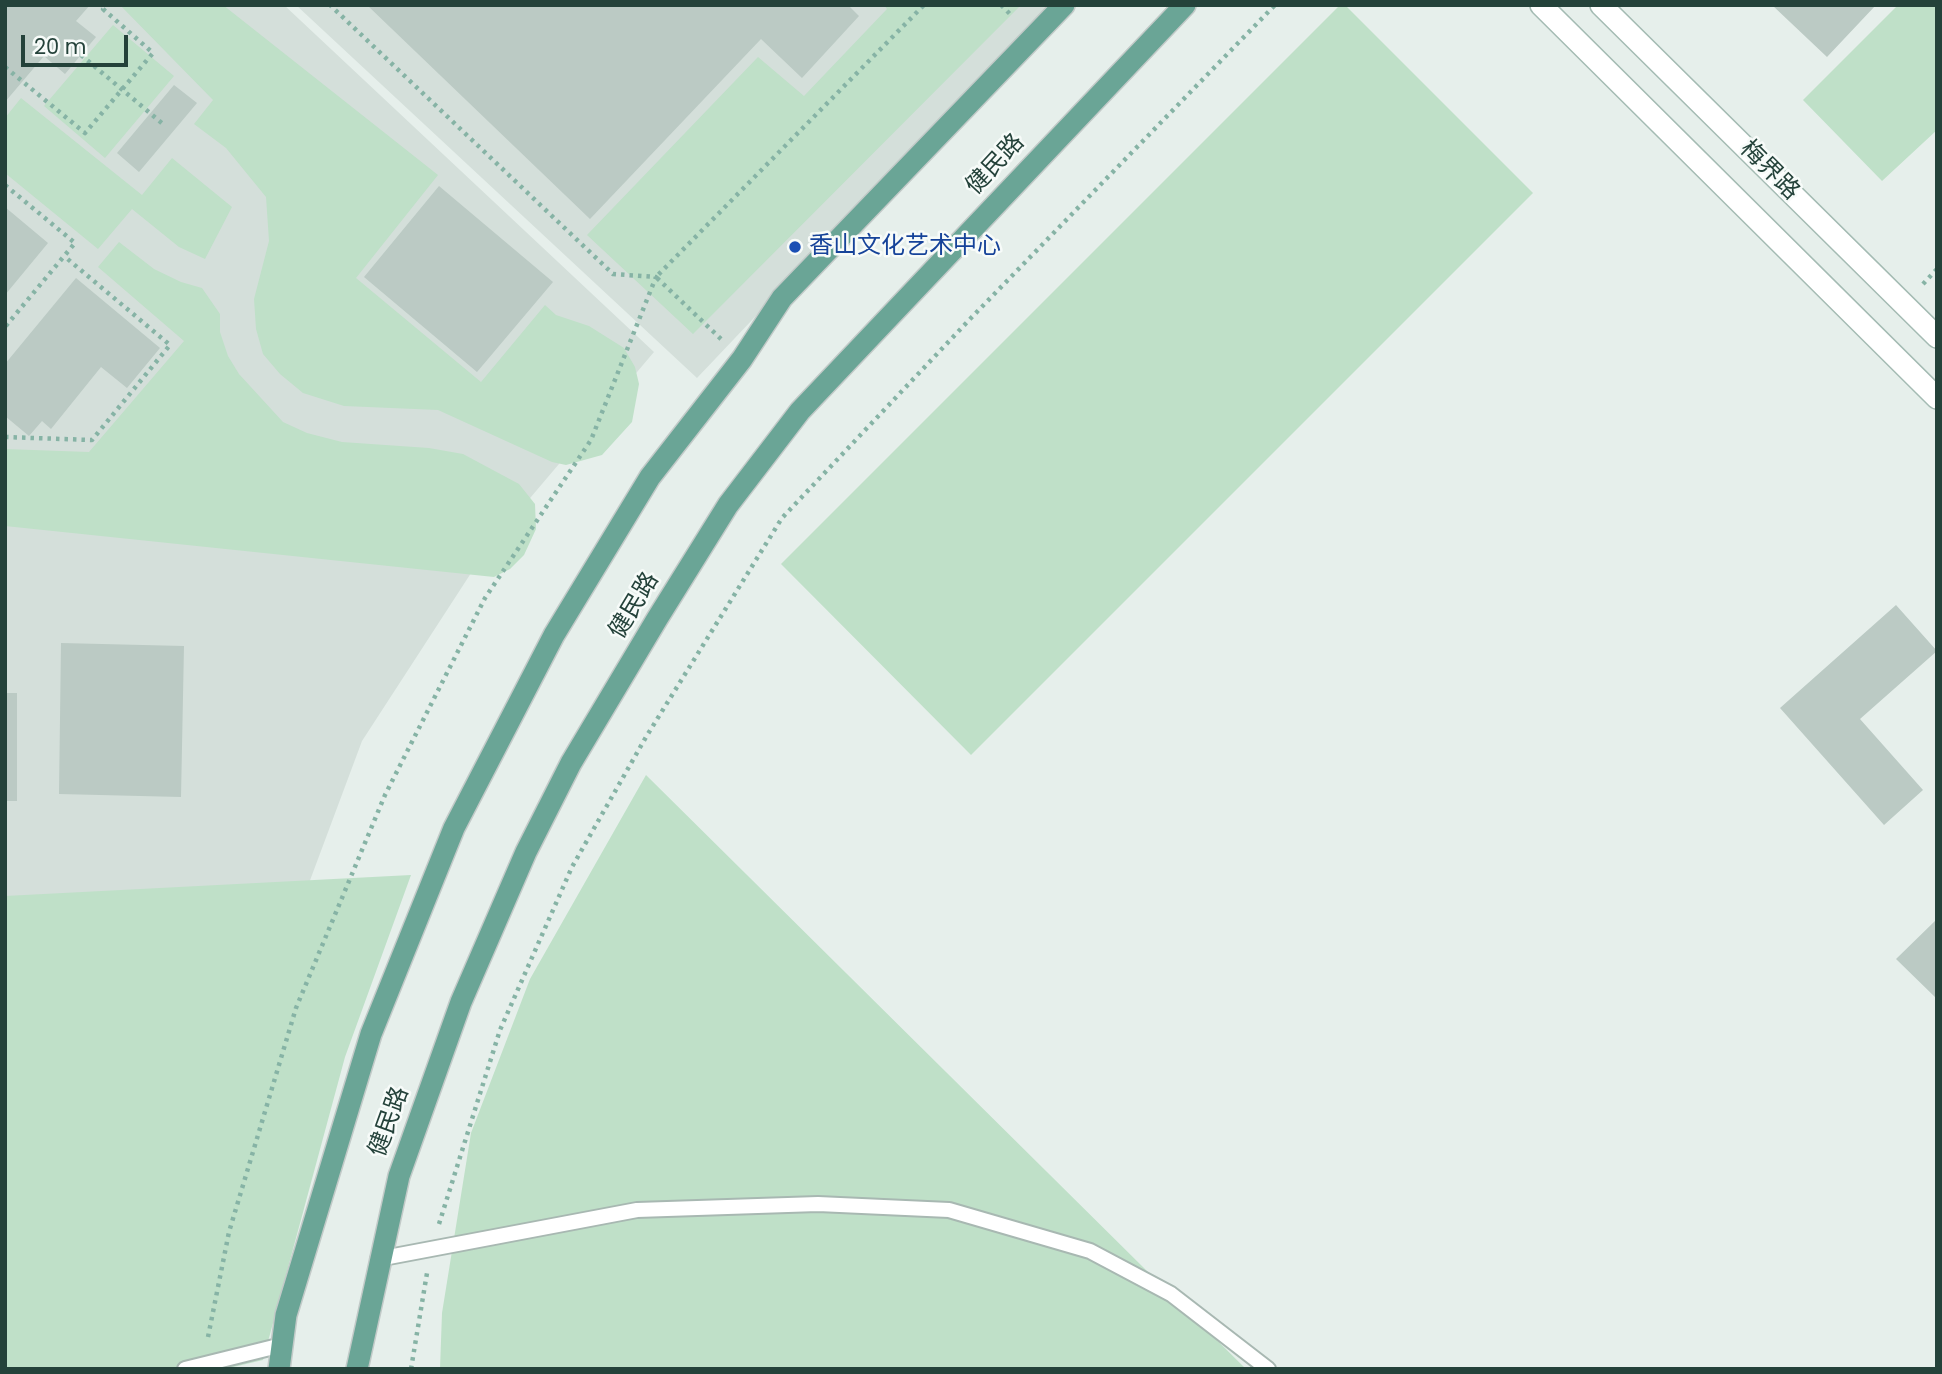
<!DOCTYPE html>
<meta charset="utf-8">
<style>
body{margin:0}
#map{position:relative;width:1942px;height:1374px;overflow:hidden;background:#e6efeb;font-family:Poppins,sans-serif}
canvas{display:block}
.frame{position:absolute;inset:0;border:7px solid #24423a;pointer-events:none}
.scale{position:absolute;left:21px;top:35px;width:107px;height:32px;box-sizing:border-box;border:4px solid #24423a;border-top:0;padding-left:9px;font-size:21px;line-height:24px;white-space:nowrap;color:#24423a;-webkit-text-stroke:5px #f7fbf9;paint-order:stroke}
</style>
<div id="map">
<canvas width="1942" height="1374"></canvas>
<div class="frame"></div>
<div class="scale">20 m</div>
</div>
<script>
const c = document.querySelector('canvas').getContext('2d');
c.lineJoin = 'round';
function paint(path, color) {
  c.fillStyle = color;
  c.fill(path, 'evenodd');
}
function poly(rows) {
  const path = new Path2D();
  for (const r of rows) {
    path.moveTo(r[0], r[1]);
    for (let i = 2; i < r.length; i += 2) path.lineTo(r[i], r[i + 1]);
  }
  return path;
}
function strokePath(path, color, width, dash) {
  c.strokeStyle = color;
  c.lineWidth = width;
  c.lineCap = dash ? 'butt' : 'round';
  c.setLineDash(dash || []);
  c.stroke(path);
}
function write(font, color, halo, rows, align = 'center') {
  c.font = font + ' Poppins,"Noto Sans SC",sans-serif';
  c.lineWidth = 5;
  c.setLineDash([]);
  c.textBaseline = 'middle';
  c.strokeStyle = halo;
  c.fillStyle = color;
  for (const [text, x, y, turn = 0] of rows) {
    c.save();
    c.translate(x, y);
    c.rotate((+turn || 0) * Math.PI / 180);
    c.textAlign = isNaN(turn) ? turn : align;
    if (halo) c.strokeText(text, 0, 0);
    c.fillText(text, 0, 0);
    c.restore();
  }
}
paint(poly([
 [5,5,284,5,654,352,486,550,362,741,262,1009,5,1369],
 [296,5,1051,5,697,378]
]), '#d4dfda');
paint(poly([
 [120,5,223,5,438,175,356,278,481,382,545,305,556,315,589,326,624,348,635,367,639,384,632,422,602,455,566,465,552,462,438,410,344,406,303,393,280,374,263,354,256,329,254,299,269,241,266,197,226,148,194,124,213,100],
 [884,5,1021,5,693,334,587,235,758,57,804,96,887,9],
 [1340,5,1345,5,1533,193,971,755,781,564],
 [1898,5,1937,5,1937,130,1882,181,1803,100],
 [113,25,174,76,105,158,44,106],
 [21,98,142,195,172,158,232,207,205,259,179,247,132,209,98,249,5,173,5,118],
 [119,242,154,269,181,282,202,288,220,314,220,332,228,356,239,374,283,422,307,433,342,442,429,448,463,454,519,484,535,504,536,529,524,555,510,569,494,577,5,526,5,449,89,452,184,341,98,267],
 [646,775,1246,1369,440,1369,442,1313,471,1133,530,979],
 [411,875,345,1057,263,1360,225,1369,5,1369,5,896]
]), '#bfe0c8');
paint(poly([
 [5,5,90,5,76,21,96,37,65,74,44,56,5,102],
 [367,5,848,5,859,16,802,78,761,39,590,219],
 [1772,5,1876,5,1827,57],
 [174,85,197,103,139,172,117,153],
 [439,186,553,282,477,372,364,277],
 [5,207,48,243,5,295],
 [76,278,160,348,127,388,101,367,51,429,42,421,29,436,5,416,5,364],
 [1896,605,1937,651,1860,719,1923,790,1884,825,1780,708],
 [61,643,184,646,181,797,59,794],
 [5,693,17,693,17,801,5,801],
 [1937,919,1937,999,1896,959]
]), '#bbcac4');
const lane = poly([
 [378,1259,637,1210,818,1204,949,1210,1090,1251,1171,1294,1268,1369],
 [185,1369,282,1345]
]);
const secondary = poly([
 [1541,5,1937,398],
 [1601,5,1937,337]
]);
const primary = poly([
 [279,1369,286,1315,371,1034,454,828,554,635,650,477,742,359,782,298,1064,5],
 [357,1369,399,1176,461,1002,526,852,571,763,657,619,728,505,800,411,1185,5]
]);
strokePath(lane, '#a8b8b2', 18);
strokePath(secondary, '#a4bbb3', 24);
strokePath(primary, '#c2cac8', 24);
strokePath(poly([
 [1001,5,1013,17],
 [81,55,163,124],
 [5,67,85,133,153,53,103,9,106,5],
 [5,185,75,243,5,327],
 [1923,284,1937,269],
 [721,339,656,277,924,5],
 [5,437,92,440,170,345,64,256],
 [439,1224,500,1030,572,867,646,737,782,518,971,318,1275,5],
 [208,1337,229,1232,296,1008,385,795,485,598,591,440,656,277,613,274,330,5],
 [411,1369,427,1273]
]), '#86b3a5', 4.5, [3.5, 5]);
strokePath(lane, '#fff', 14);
strokePath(secondary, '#fff', 21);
strokePath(primary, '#6aa596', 21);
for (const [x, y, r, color] of [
 [795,247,7,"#1a4fb4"]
]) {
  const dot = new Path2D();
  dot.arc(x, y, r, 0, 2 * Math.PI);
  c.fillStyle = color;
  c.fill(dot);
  strokePath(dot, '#f7fbf9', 2.5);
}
write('24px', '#24423a', '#f7fbf9', [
 ["健民路",996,165,-47],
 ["梅界路",1769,171,45],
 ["健民路",635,606,-59],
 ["健民路",390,1122,-70]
]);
write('24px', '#164399', '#f7fbf9', [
 ["香山文化艺术中心",809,247]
], 'left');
</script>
